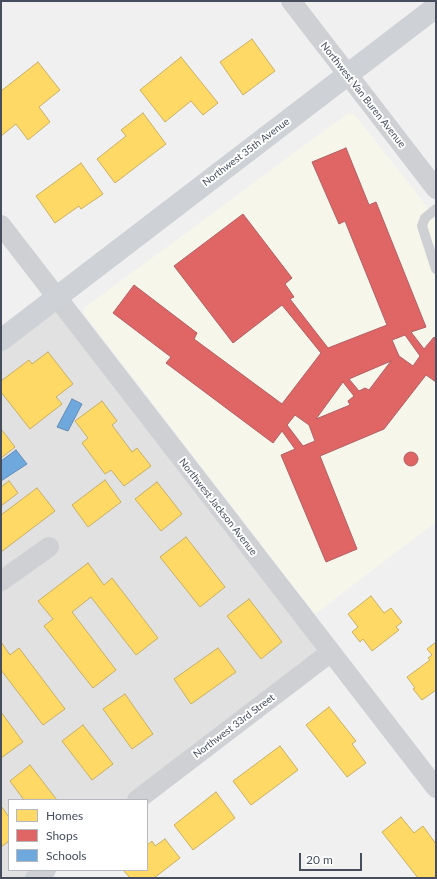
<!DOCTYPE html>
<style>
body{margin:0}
#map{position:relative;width:437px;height:879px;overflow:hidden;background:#f0f0f0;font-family:Lato,sans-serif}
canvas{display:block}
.frame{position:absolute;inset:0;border:2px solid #464e5d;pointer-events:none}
.legend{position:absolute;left:8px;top:799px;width:140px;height:72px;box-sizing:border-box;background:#fff;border:1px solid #b5b8be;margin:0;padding:5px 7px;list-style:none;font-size:12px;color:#464e5d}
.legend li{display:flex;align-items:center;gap:8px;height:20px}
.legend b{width:20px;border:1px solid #b5b8be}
.scale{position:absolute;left:299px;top:853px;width:63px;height:18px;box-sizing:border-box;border:2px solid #464e5d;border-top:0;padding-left:5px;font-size:12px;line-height:14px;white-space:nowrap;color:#464e5d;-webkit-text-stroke:3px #fff;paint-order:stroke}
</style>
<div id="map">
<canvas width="437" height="879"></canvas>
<div class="frame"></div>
<ul class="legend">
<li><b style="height:11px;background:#ffd966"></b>Homes</li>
<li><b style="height:11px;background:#e06666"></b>Shops</li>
<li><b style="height:11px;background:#6fa8dc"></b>Schools</li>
</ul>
<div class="scale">20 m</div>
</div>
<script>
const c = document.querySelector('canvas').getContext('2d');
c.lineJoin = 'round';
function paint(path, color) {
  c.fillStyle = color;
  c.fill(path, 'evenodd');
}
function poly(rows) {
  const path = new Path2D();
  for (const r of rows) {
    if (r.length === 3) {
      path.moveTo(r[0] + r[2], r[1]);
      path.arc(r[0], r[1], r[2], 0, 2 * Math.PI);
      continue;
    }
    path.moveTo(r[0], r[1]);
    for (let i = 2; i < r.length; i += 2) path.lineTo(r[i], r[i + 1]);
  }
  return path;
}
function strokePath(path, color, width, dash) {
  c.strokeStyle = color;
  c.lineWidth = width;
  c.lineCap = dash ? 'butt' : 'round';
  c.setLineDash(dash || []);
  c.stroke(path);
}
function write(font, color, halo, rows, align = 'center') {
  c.font = font + ' Lato,sans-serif';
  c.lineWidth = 4;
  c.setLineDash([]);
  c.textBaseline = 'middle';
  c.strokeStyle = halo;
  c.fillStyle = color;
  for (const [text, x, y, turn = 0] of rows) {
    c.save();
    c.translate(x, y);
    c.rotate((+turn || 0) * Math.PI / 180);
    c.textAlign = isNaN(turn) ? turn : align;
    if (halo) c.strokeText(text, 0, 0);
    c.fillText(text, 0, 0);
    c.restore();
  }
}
paint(poly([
 [347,114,354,114,436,218,436,522,315,614,85,315,83,311,84,308,91,303]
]), '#f7f6eb');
paint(poly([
 [55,309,324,651,129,800,9,800,9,870,37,870,26,878,1,878,1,349]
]), '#e2e1e1');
const homes = poly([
 [252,39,275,71,243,95,220,62,252,39],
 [181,57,218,103,203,115,191,101,165,122,140,90,181,57],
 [38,62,60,90,39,107,50,122,28,140,16,124,1,136,1,91,38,62],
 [143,113,166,144,115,183,97,159,126,136,121,130,143,113],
 [81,163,103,194,81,209,79,206,55,223,36,196,81,163],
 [48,352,73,384,56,397,62,404,30,429,1,392,1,381,29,360,32,364,48,352],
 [102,401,117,421,112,425,132,452,137,448,151,466,124,486,111,470,105,474,82,443,88,438,75,421,102,401],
 [1,429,15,447,1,458,1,429],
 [105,480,121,502,88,527,72,505,105,480],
 [9,481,18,493,1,506,1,487,9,481],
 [157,482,182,514,161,531,135,499,157,482],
 [37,488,55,511,1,552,1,515,37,488],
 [186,537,225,587,200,607,160,557,186,537],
 [88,563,104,585,112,578,158,638,136,655,91,597,72,612,116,670,93,688,44,626,53,619,38,601,88,563],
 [371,596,384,613,391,608,402,622,396,627,399,630,372,651,363,639,360,642,352,632,358,627,348,614,371,596],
 [249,599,282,642,261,659,227,616,249,599],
 [1,642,10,655,19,648,65,709,43,725,1,670,1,642],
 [436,642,436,690,422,700,413,689,415,688,407,677,430,660,428,658,432,655,427,649,436,642],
 [218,648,236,672,191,704,174,679,218,648],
 [125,694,153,734,132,749,103,709,125,694],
 [329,707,356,741,352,744,366,763,347,777,306,725,329,707],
 [1,712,23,742,1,758,1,712],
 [83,725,113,764,92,780,62,741,83,725],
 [280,746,298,770,251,805,233,781,280,746],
 [30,765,57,800,24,800,10,781,30,765],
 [216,792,235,818,193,850,174,825,216,792],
 [1,806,9,817,9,841,1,847,1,806],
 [401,817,414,833,423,826,436,844,436,878,418,878,382,832,401,817],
 [165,839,180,858,154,878,130,878,123,870,147,870,147,845,152,841,155,846,165,839]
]);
paint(homes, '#ffd966');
strokePath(homes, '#c8af63', 1);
const shops = poly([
 [346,148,369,205,376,202,426,327,411,332,424,349,434,337,436,339,436,382,426,375,384,429,320,456,357,549,326,562,281,455,295,449,282,431,273,443,166,363,171,357,113,313,134,285,197,333,194,339,282,404,321,353,282,305,233,343,174,266,243,214,292,278,285,284,294,297,290,299,328,348,387,325,345,221,339,224,312,162,346,148],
 [405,335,420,356,413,366,399,356,392,340,405,335],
 [391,361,369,390,365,388,359,391,349,379,391,361],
 [343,382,354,396,348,401,350,405,316,419,343,382],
 [295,415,309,425,315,441,303,446,287,425,295,415],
 [411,459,7]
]);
paint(shops, '#e06666');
strokePath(shops, '#b25f63', 1);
const schools = poly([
 [72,399,82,404,68,431,57,427,72,399],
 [16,450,27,464,1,481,1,461,16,450]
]);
paint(schools, '#6fa8dc');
strokePath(schools, '#638db6', 1);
strokePath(poly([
 [436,209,425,218,422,226,436,269]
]), '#ced0d4', 10);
strokePath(poly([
 [291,1,436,189],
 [1,225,436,788],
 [1,581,49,547],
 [137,800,331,652],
 [35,878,46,870]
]), '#ced0d4', 20);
strokePath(poly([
 [1,340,436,7]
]), '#ced1d5', 22);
write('10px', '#464e5d', '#fff', [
 ["Northwest Van Buren Avenue",363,95,52],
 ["Northwest 35th Avenue",246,152,-37],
 ["Northwest Jackson Avenue",218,507,52],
 ["Northwest 33rd Street",234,726,-37]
]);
</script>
